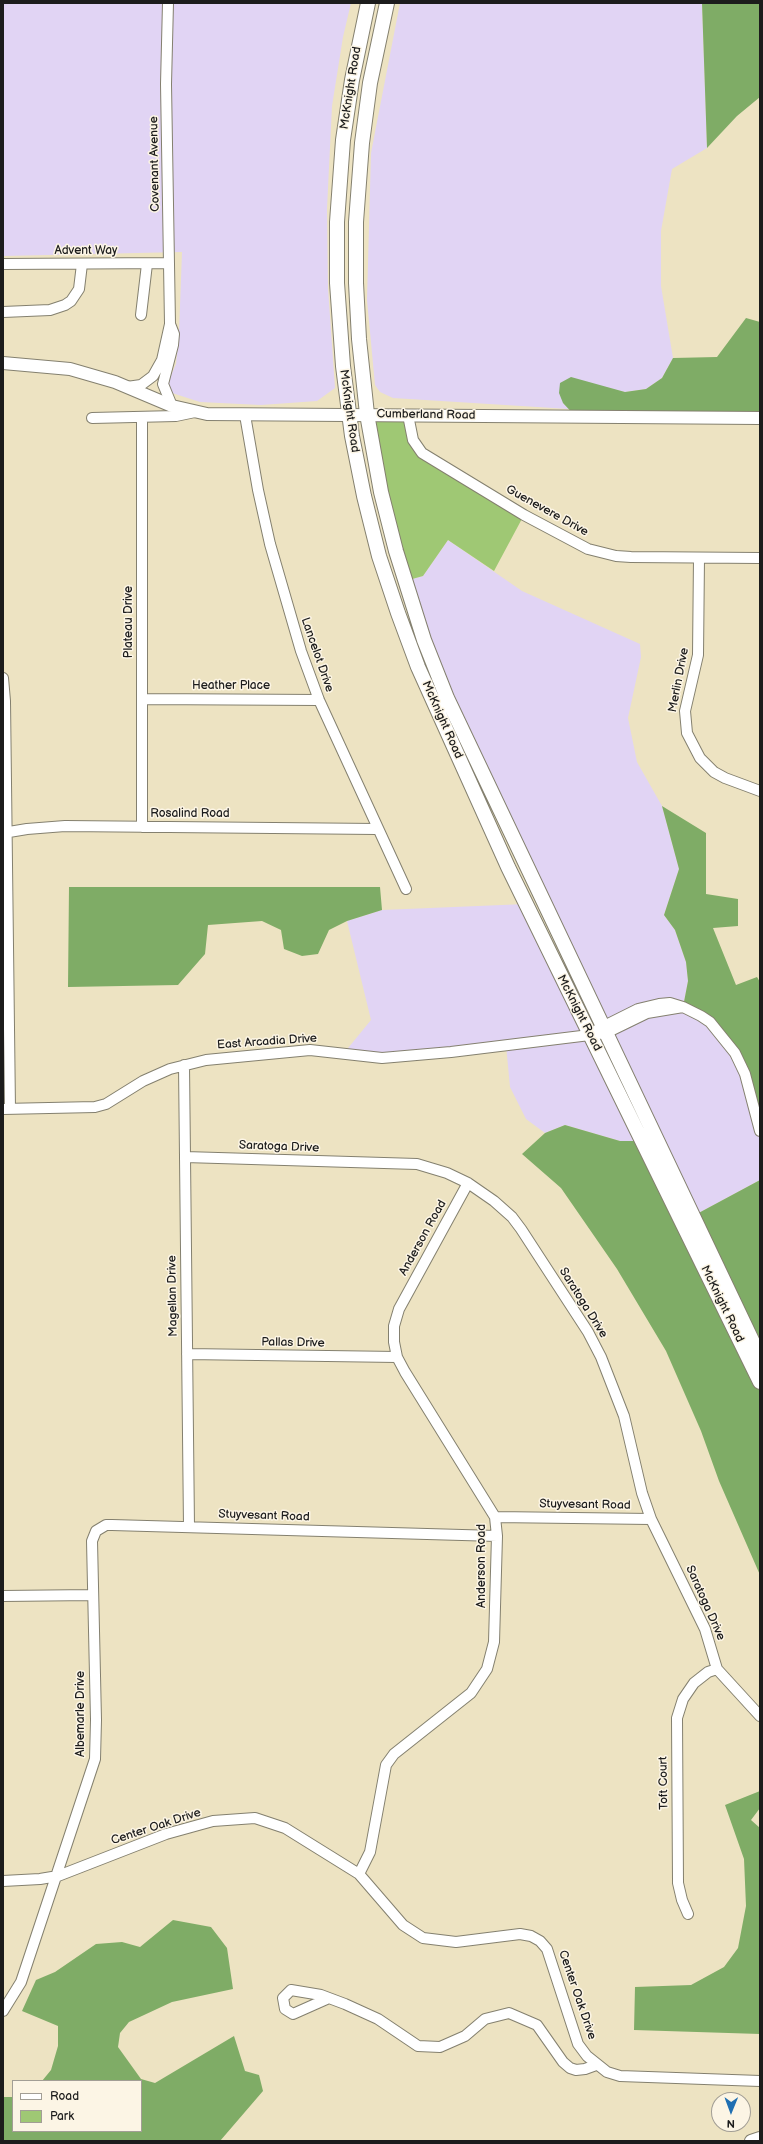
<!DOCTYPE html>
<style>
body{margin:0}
#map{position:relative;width:763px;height:2144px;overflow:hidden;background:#ede3c2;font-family:"Balsamiq Sans",sans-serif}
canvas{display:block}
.frame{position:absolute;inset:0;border:4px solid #1c1c1c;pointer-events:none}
.legend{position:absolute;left:12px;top:2080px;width:130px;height:52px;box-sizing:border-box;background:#fcf5e5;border:1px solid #a29e95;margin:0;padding:5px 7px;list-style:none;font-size:12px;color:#1c1c1c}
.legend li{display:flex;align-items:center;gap:8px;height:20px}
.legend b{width:20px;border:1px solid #a29e95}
.north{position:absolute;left:711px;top:2092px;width:40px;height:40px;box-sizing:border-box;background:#fcf5e5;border:1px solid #a29e95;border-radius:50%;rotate:181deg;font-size:11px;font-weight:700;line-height:16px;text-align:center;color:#1c1c1c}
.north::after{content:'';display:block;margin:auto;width:14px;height:18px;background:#1f6fb2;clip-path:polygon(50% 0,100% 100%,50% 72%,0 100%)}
</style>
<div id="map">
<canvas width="763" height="2144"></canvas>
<div class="frame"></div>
<ul class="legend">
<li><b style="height:5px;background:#fff"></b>Road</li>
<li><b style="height:11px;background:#9fc874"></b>Park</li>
</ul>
<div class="north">N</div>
</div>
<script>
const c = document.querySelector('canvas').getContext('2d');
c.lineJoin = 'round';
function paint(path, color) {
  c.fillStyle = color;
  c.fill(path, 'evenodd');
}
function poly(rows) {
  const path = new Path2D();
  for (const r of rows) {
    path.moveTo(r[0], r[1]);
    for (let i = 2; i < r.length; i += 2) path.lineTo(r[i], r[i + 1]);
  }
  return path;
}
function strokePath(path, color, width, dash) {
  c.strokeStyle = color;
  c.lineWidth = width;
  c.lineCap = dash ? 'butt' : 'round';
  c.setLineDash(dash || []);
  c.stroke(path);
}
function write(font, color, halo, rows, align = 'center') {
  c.font = font + ' "Balsamiq Sans",sans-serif';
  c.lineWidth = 3;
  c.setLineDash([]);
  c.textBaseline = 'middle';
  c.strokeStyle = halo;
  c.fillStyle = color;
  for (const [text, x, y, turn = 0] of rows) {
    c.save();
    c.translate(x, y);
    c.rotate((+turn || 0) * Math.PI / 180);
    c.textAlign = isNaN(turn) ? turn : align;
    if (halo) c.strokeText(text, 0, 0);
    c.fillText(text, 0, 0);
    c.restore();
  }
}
paint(poly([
 [3,3,351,3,343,37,332,106,327,209,328,288,335,388,317,401,261,405,200,402,169,392,169,380,176,364,179,333,182,252,3,256],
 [400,3,702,3,707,148,672,169,661,231,661,286,673,358,662,378,646,389,625,392,603,387,563,403,569,409,393,398,380,392,375,385,367,300,371,153],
 [448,540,522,591,640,644,641,657,628,718,637,762,662,806,679,869,664,915,675,930,686,962,688,981,683,1007,694,1011,735,1053,760,1131,760,1180,693,1216,463,733,405,581,423,576],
 [526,904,643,1141,620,1141,565,1125,545,1133,526,1119,510,1087,506,1045,409,1056,344,1053,371,1020,347,921,382,910]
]), '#e1d4f4');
paint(poly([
 [367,414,408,415,415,444,524,515,494,571,448,540,423,576,405,581]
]), '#9fc874');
paint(poly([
 [702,3,760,3,760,97,737,116,707,148],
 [746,318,760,322,760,411,577,418,563,403,559,393,560,383,571,377,625,392,646,389,662,378,673,358,717,357],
 [662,806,706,833,706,894,738,899,738,926,713,928,736,985,757,977,760,982,760,1114,722,1037,683,1007,688,981,686,962,675,930,664,915,679,869],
 [69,887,380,887,382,910,347,921,329,930,318,954,302,956,284,949,281,930,262,921,208,925,205,954,178,985,68,987],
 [565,1125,620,1141,643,1141,760,1382,760,1575,719,1481,701,1431,666,1351,617,1269,561,1188,522,1154,545,1133],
 [760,1180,760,1357,693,1216],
 [760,1791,760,1808,751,1820,760,1828,760,2034,634,2030,635,1987,691,1985,724,1967,738,1948,746,1906,744,1859,725,1805],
 [173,1920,211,1927,227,1948,233,1989,172,2002,129,2022,120,2033,118,2047,141,2079,155,2083,234,2036,245,2071,259,2075,263,2091,220,2141,3,2141,3,2097,13,2097,13,2131,141,2131,141,2081,42,2081,51,2070,58,2046,58,2026,22,2011,36,1980,55,1972,96,1944,122,1942,140,1947]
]), '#7fac66');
const minor = poly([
 [3,264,169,263],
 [3,312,50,310,65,305,71,301,79,289,82,264],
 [141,315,147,264],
 [170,324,174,334,173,345,163,384,172,406],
 [127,387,141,385,153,376,162,360,170,324,166,84,168,3],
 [245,415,258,490,270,544,301,651,319,700,406,889],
 [408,415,413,440,422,453,524,515,588,549,616,556,631,557,760,558],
 [142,417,142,827],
 [92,418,176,416,195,412],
 [699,558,698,655,685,711,687,733,700,758,714,772,725,778,760,791],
 [3,678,5,701,10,1109],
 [142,699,319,700],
 [3,833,27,829,65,826,377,829],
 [598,1029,638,1009,659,1004,670,1003,683,1007,701,1016,710,1022,735,1053,745,1074,760,1131],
 [184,1065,189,1527],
 [3,1109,95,1107,106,1104,143,1081,170,1069,206,1060,310,1050,382,1058,451,1052,606,1033,647,1013,683,1007],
 [185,1157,417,1164,447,1173,468,1183,494,1201,512,1217,521,1229,588,1332,601,1357,624,1416,642,1493,651,1519,705,1629,717,1669,760,1716],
 [187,1354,397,1357],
 [495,1517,651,1519],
 [3,1596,92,1595],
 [359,1874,370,1852,386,1765,394,1754,471,1693,487,1669,494,1642,497,1536,495,1517,405,1372,397,1357,394,1342,394,1326,399,1309,468,1183],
 [3,1881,40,1879,58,1876,166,1834,213,1821,255,1818,285,1828,359,1874,403,1925,423,1938,456,1942,520,1934,531,1936,540,1941,547,1949,578,2044,587,2056,607,2072,620,2076,760,2081],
 [688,1914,682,1900,678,1883,677,1718,683,1699,694,1683,708,1672,717,1669],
 [329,1998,293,2014,285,2009,283,1998,291,1990,321,1995,345,2004,378,2019,418,2046,440,2047,465,2036,485,2019,509,2013,537,2025,563,2062,570,2068,576,2070,585,2069,596,2065],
 [3,2011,21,1982,95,1759,96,1720,92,1541,96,1531,106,1525,112,1525,497,1536]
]);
const major = poly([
 [3,363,70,369,115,382,172,406,207,414,760,418],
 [751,2141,760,2138]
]);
const highway = poly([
 [368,3,352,80,343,140,337,222,337,283,343,366,352,436,364,496,379,556,398,613,418,667,508,867,760,1382],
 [387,3,370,83,362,143,356,222,356,283,359,339,367,414,381,492,396,551,424,640,447,698,760,1357]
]);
strokePath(minor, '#84806f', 12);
strokePath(major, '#84806f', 14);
strokePath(highway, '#84806f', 16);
strokePath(minor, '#fff', 10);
strokePath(major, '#fff', 12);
strokePath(highway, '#fff', 14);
write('12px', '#1c1c1c', '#fcf5e5', [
 ["McKnight Road",351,88,-81],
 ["Covenant Avenue",155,164,-91],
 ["Advent Way",86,251],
 ["McKnight Road",349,411,82],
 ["Cumberland Road",426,415,1],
 ["Guenevere Drive",547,511,29],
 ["Plateau Drive",129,622,-90],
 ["Lancelot Drive",317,655,71],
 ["Merlin Drive",679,680,-79],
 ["Heather Place",231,686],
 ["McKnight Road",442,720,66],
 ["Rosalind Road",190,814],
 ["McKnight Road",579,1013,63],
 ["East Arcadia Drive",267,1042,-4],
 ["Saratoga Drive",279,1147,2],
 ["Anderson Road",423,1238,-61],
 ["Magellan Drive",173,1296,-91],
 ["Saratoga Drive",583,1303,58],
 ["McKnight Road",722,1304,64],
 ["Pallas Drive",293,1343,1],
 ["Stuyvesant Road",585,1505,1],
 ["Stuyvesant Road",264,1516,2],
 ["Anderson Road",482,1566,-90],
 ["Saratoga Drive",705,1603,66],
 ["Albemarle Drive",81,1714,-90],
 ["Toft Court",664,1783,-91],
 ["Center Oak Drive",156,1827,-18],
 ["Center Oak Drive",577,1995,71]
]);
</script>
